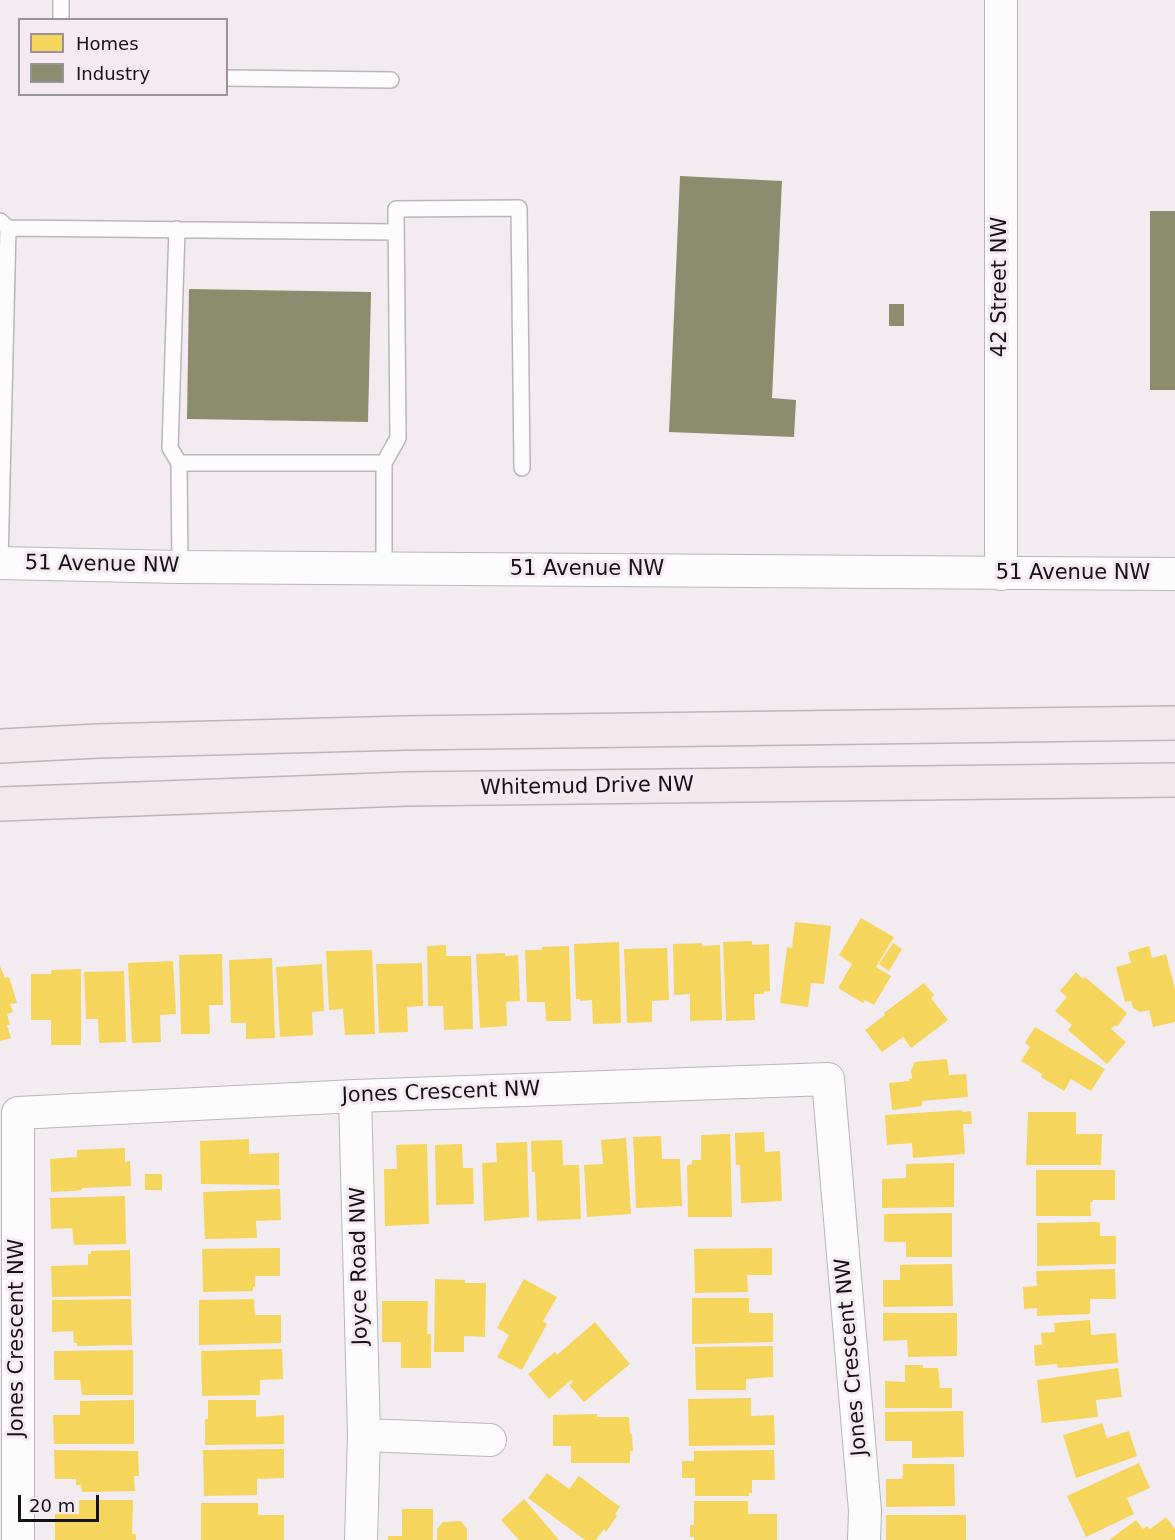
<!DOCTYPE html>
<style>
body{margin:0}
#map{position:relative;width:1175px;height:1540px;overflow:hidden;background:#f2ecf1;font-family:"DejaVu Sans",sans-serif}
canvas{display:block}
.legend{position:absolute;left:18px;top:18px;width:210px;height:78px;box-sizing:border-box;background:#f5e9f2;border:2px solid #9b939a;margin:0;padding:8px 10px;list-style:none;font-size:18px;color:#151215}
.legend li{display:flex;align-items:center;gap:12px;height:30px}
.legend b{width:30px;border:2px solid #9b939a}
.scale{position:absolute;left:18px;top:1495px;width:81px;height:27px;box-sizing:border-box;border:3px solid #151215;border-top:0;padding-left:8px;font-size:18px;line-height:21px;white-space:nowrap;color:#151215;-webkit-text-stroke:4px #f5e9f2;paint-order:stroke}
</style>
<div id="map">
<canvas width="1175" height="1540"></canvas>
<ul class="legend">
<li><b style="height:16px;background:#f6d55c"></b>Homes</li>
<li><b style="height:16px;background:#8c8c6e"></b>Industry</li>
</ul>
<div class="scale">20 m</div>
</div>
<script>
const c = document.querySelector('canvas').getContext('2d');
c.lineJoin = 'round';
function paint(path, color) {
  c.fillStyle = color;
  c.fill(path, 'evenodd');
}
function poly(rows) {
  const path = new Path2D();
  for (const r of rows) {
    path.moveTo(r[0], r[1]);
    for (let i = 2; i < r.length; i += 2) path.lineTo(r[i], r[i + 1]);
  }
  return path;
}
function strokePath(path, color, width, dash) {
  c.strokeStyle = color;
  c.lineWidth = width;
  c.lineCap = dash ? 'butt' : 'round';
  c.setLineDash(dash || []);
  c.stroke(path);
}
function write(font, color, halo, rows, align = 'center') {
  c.font = font + ' "DejaVu Sans",sans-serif';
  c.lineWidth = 6;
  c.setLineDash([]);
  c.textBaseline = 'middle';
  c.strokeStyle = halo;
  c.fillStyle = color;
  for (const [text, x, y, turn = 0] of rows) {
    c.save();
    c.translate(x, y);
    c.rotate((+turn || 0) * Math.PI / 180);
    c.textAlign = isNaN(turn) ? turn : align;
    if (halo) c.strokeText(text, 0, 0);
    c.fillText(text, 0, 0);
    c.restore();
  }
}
paint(poly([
 [861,918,894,937,876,967,891,976,874,1005,865,1000,863,1003,838,988,852,964,839,955],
 [795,922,831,926,824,984,811,983,808,1007,780,1003,787,947,792,948],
 [752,941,752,945,769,944,770,991,764,991,764,994,754,994,755,1020,726,1021,723,942],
 [619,942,621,1023,593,1024,592,1000,580,1001,580,999,576,999,574,944],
 [702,943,702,946,720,945,722,1020,690,1021,690,994,674,995,673,944],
 [893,943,902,949,889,971,879,964],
 [446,945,446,956,471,956,473,1029,444,1030,443,1006,428,1006,427,946],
 [569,946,571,1021,546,1021,545,1002,527,1002,525,950,542,950,542,947],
 [1149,946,1152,958,1166,954,1175,989,1175,1022,1153,1027,1149,1010,1140,1012,1133,1008,1131,1001,1125,1002,1116,967,1131,963,1128,952],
 [667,948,669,1000,652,1001,652,1022,627,1023,624,949],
 [372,950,375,1034,345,1035,343,1009,329,1010,326,951],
 [505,953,505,956,518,955,520,1001,506,1002,507,1026,480,1028,476,954],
 [222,954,223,1005,209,1005,210,1034,181,1034,179,955],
 [272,958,275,1038,246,1039,246,1023,231,1023,229,960],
 [173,961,176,1014,160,1015,161,1042,132,1043,128,963],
 [422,963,423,1006,407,1007,408,1032,379,1033,376,964],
 [322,964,324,1011,312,1012,313,1035,280,1037,276,967],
 [0,966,5,978,9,977,17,1003,10,1004,13,1012,7,1014,10,1025,7,1025,11,1038,0,1041],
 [81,969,81,1045,51,1045,51,1020,31,1020,31,974,51,974,51,970],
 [124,971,126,1042,99,1043,98,1019,86,1019,84,972],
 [1076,972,1083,979,1085,977,1127,1013,1117,1027,1115,1025,1111,1029,1126,1042,1107,1064,1068,1030,1072,1025,1055,1011,1067,997,1060,991],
 [924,983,934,995,931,998,948,1020,911,1048,903,1037,882,1052,865,1030,885,1015,884,1013],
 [1035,1027,1105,1069,1091,1091,1071,1079,1064,1091,1041,1077,1042,1074,1021,1061,1030,1047,1025,1043],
 [947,1059,949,1075,966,1074,968,1097,922,1101,922,1106,892,1110,889,1083,909,1081,909,1079,912,1078,911,1070,915,1062],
 [962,1110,963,1112,971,1111,972,1124,963,1124,965,1154,913,1158,912,1143,887,1145,885,1115],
 [1028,1112,1076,1112,1076,1134,1102,1134,1101,1165,1026,1165],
 [764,1132,765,1152,780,1151,782,1201,741,1203,740,1165,736,1165,735,1133],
 [730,1134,732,1217,688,1217,687,1165,692,1164,692,1160,701,1160,701,1135],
 [661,1136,662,1159,680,1159,682,1206,636,1208,633,1137],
 [626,1138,631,1214,587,1217,584,1165,603,1164,601,1140],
 [249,1139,249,1154,279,1153,279,1185,201,1184,200,1141],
 [562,1140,563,1165,579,1165,581,1219,537,1221,535,1172,532,1172,531,1141],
 [527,1142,529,1217,484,1221,482,1163,497,1162,496,1143],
 [427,1144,429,1224,385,1226,384,1169,397,1169,396,1145],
 [462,1144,463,1168,473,1168,474,1204,436,1205,435,1145],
 [125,1148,125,1162,130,1161,131,1186,82,1188,82,1190,73,1191,51,1192,50,1159,77,1157,77,1150],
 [954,1163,954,1207,882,1208,882,1179,906,1178,906,1164],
 [1036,1170,1115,1170,1115,1200,1093,1200,1093,1202,1090,1202,1091,1216,1036,1216],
 [145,1174,162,1174,162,1190,145,1190],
 [280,1189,281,1220,256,1221,257,1238,205,1239,203,1192],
 [125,1196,126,1244,74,1245,72,1228,51,1229,50,1198],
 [952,1213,952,1257,906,1257,906,1242,884,1242,884,1214],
 [1100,1222,1100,1236,1116,1236,1116,1264,1037,1266,1037,1223],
 [280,1248,280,1276,255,1276,255,1287,253,1287,253,1291,203,1292,202,1249],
 [772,1248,772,1275,747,1275,748,1292,695,1293,694,1249],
 [130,1250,131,1296,52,1297,51,1266,88,1265,88,1254,91,1254,91,1251],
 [952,1264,953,1306,883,1307,883,1280,900,1280,900,1265],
 [1115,1269,1116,1299,1090,1299,1090,1314,1037,1316,1037,1308,1024,1309,1023,1287,1037,1286,1036,1271],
 [435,1279,465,1280,465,1283,486,1283,485,1337,464,1336,464,1352,434,1352],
 [524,1279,557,1297,543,1321,547,1324,522,1370,497,1357,509,1335,497,1328],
 [692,1298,749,1298,749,1313,773,1313,773,1342,692,1344],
 [131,1299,132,1345,77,1346,77,1343,74,1343,73,1331,52,1332,52,1300],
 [254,1299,255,1315,281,1315,281,1343,199,1345,199,1300],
 [382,1301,428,1301,427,1334,431,1334,431,1368,401,1368,401,1342,382,1342],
 [883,1313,957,1313,957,1356,908,1357,907,1340,883,1341],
 [1090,1320,1091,1335,1116,1333,1118,1363,1058,1368,1057,1364,1035,1366,1034,1345,1042,1345,1041,1333,1055,1332,1054,1323],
 [595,1322,630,1364,584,1402,569,1385,573,1382,571,1380,549,1399,528,1374,555,1352,557,1355],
 [773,1346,773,1377,746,1379,746,1390,696,1390,695,1347],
 [282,1349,283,1379,260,1380,260,1395,202,1396,201,1351],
 [133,1350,133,1395,82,1395,80,1380,54,1380,54,1351],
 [905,1365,923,1365,923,1368,938,1368,940,1388,952,1388,952,1408,885,1408,885,1381,905,1382],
 [1118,1368,1122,1397,1096,1400,1098,1417,1042,1423,1037,1380],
 [751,1398,751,1416,774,1415,775,1445,689,1446,688,1399],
 [134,1400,134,1444,54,1444,53,1415,80,1415,80,1401],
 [208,1400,256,1400,256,1417,284,1415,284,1444,205,1445,205,1419,208,1419],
 [963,1411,964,1457,912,1458,912,1441,885,1441,885,1412],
 [597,1414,597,1417,629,1417,630,1434,632,1434,633,1451,630,1451,630,1463,571,1463,571,1446,553,1446,553,1415],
 [1102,1423,1107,1438,1129,1431,1137,1456,1076,1478,1063,1435],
 [284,1449,284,1478,257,1479,257,1495,204,1496,203,1450],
 [54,1450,138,1451,139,1476,134,1476,135,1491,82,1492,81,1485,76,1485,76,1479,55,1479],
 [774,1450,775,1480,752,1480,752,1493,749,1493,749,1496,695,1496,695,1478,682,1478,682,1461,694,1461,694,1451],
 [1139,1463,1150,1488,1127,1498,1134,1514,1086,1537,1067,1496],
 [903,1464,954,1464,955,1506,886,1507,886,1479,903,1479],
 [547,1473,569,1489,579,1476,620,1507,615,1514,617,1516,606,1532,604,1529,596,1540,585,1540,528,1498],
 [524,1499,559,1540,519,1540,501,1520],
 [79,1500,133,1500,132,1534,136,1534,136,1540,55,1540,55,1514,79,1514],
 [694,1501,748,1501,748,1514,777,1514,777,1540,694,1540,694,1537,690,1537,690,1525,694,1525],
 [201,1503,258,1503,258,1515,284,1515,284,1540,201,1540],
 [402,1509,433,1509,433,1540,388,1540,388,1536,402,1536],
 [886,1515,966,1515,966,1540,886,1540],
 [1166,1517,1175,1529,1175,1540,1109,1540,1136,1520,1143,1529,1147,1526,1150,1529],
 [461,1521,467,1529,467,1540,437,1540,437,1529,443,1522]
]), '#f6d55c');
paint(poly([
 [680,176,782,181,772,398,796,400,794,437,669,432],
 [1150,211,1175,211,1175,390,1150,390],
 [189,289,371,292,368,422,187,419],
 [889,304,904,304,904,326,889,326]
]), '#8c8c6e');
const lane = poly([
 [61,20,61,0],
 [226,78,391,80],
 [0,221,8,228,0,563],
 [8,228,396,232],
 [177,229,170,448,179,463],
 [384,463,398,438,396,209,519,208,522,468],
 [180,567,179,463,384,463,384,569]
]);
const street = poly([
 [0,563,180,567,1175,574],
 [1001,574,1001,0],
 [355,1096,364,1435,361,1540],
 [364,1435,490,1440],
 [18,1540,18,1113,355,1096,828,1079,865,1511,864,1540]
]);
const highway = poly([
 [0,746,98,741,404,733,1175,723],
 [0,804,406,789,1175,780]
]);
strokePath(lane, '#bab5b9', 18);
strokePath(street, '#bab5b9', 34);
strokePath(highway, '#c1b3b9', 36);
strokePath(lane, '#fdfcfd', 15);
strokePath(street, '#fdfcfd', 32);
strokePath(highway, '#f3e8eb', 33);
write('21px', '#151215', '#f5e9f2', [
 ["42 Street NW",1001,287,-90],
 ["51 Avenue NW",102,565,1],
 ["51 Avenue NW",587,570],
 ["51 Avenue NW",1073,574],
 ["Whitemud Drive NW",587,787,-1],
 ["Jones Crescent NW",441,1093,-2],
 ["Joyce Road NW",360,1266,-91],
 ["Jones Crescent NW",18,1338,-90],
 ["Jones Crescent NW",852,1357,-95]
]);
</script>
